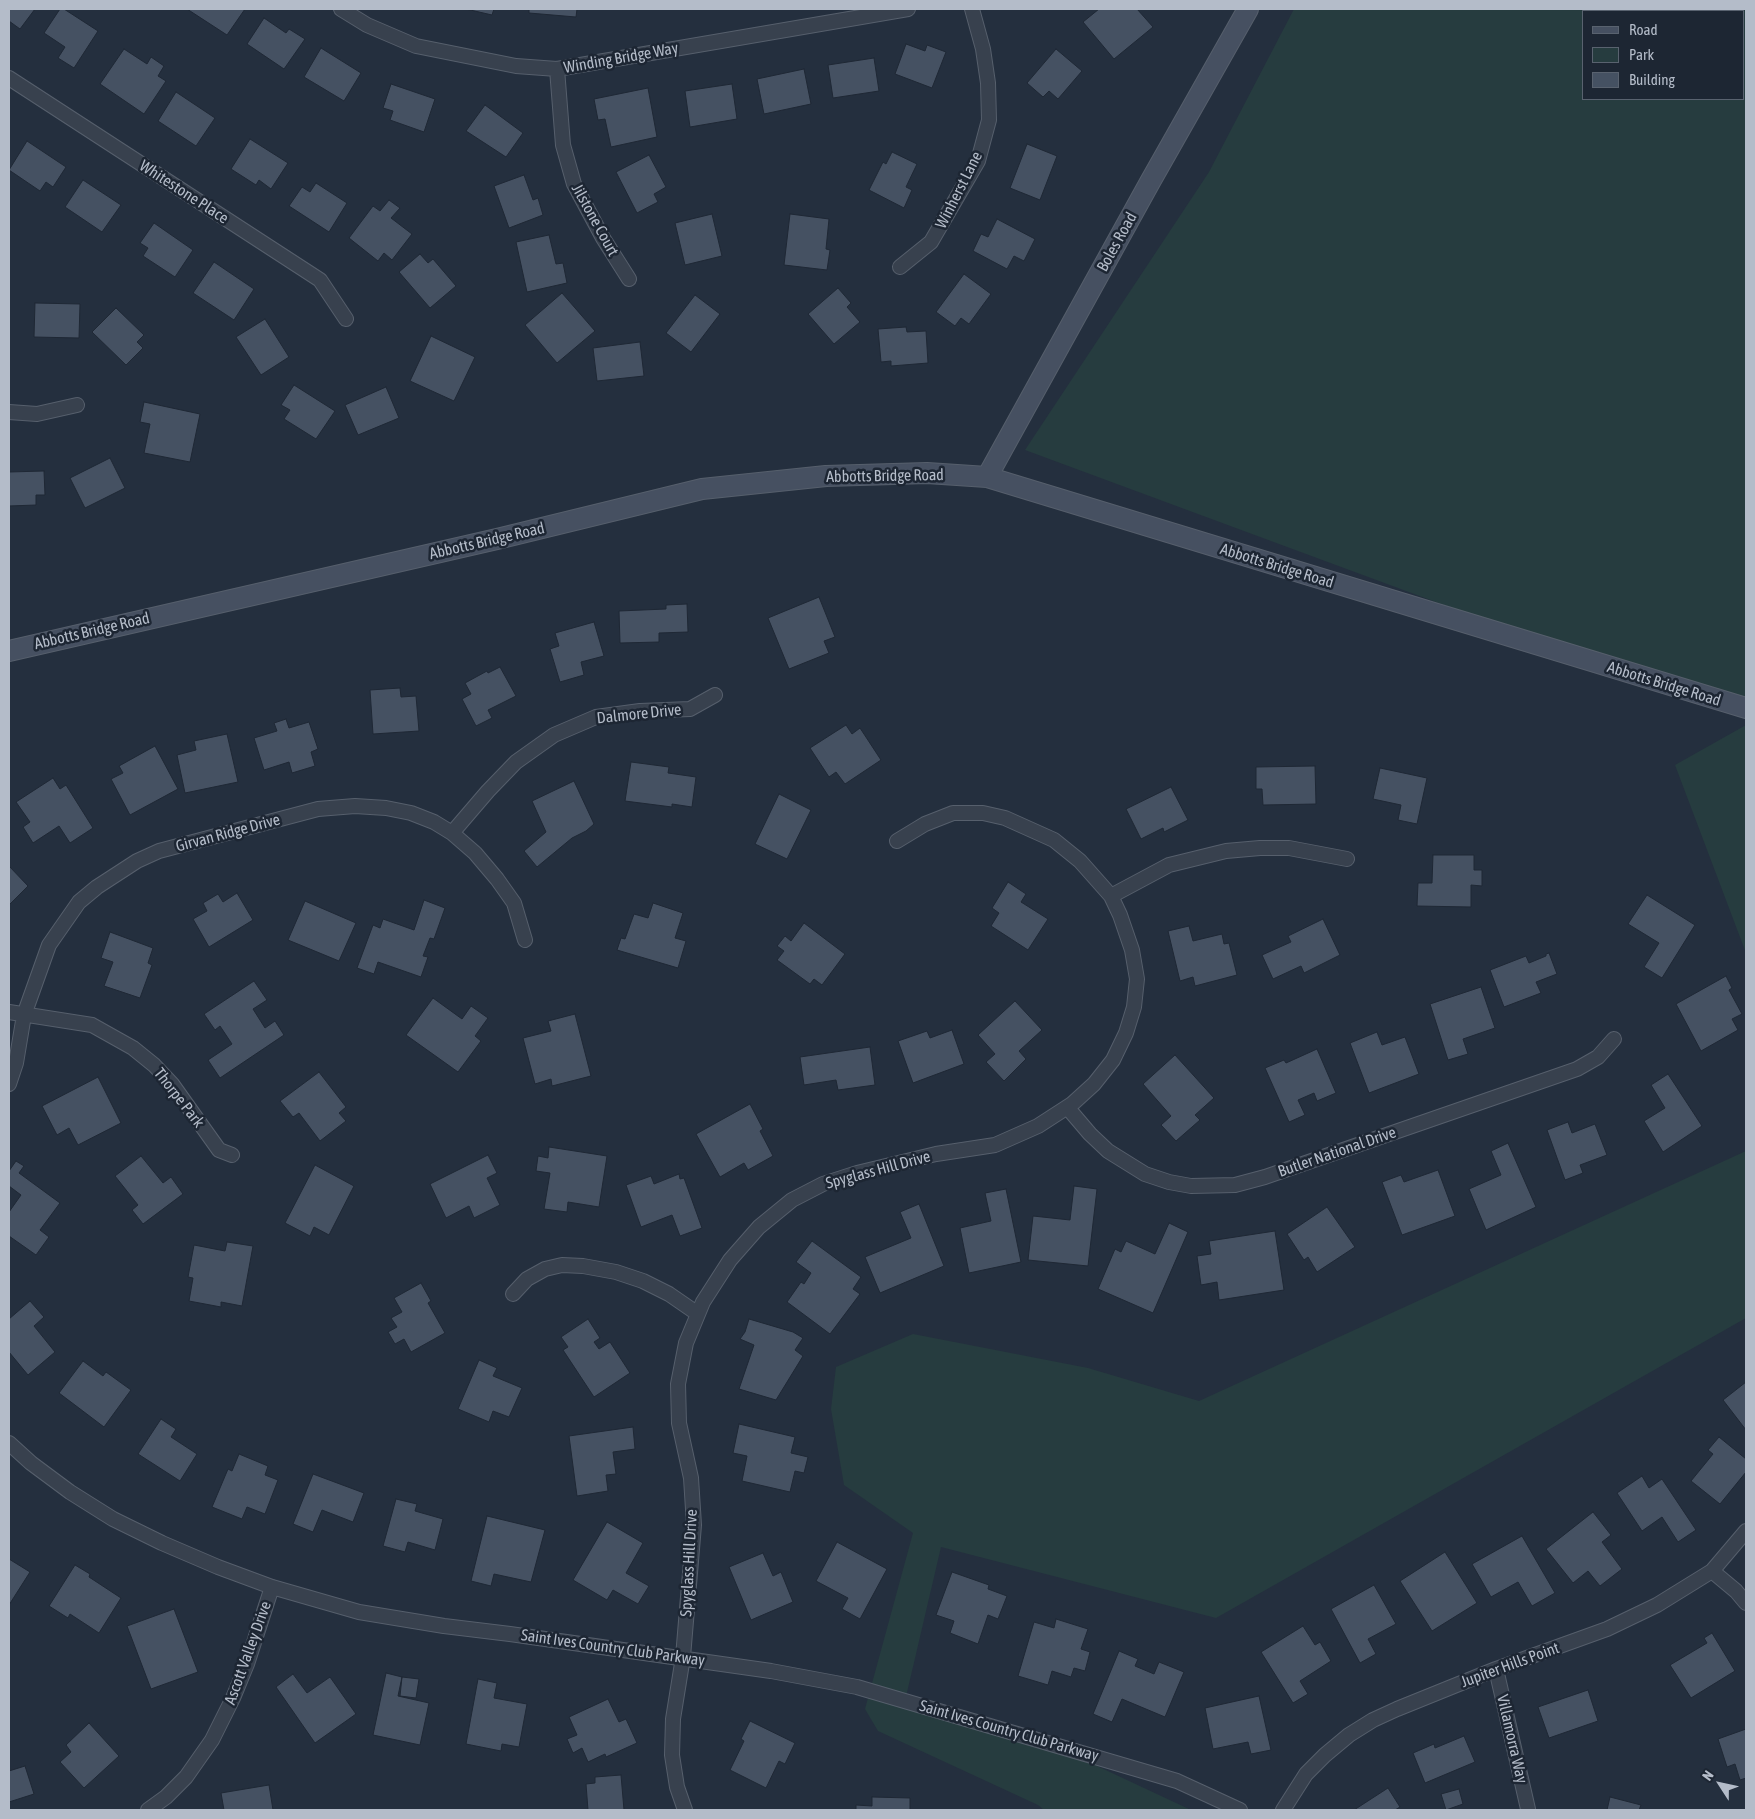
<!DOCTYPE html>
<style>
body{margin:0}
#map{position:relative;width:1755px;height:1819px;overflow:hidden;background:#242f3e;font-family:"Asap Condensed",sans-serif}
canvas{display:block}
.frame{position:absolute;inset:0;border:10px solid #b4bcc9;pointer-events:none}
.legend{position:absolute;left:1582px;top:10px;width:162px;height:90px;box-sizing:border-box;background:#1d2633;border:1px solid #59626f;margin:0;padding:6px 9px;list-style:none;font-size:15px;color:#b4bcc9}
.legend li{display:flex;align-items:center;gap:10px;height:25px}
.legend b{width:25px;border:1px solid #59626f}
.north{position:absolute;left:1695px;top:1759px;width:50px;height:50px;-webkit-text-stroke:4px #1d2633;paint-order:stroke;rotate:305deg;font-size:14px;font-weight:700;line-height:20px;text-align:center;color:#b4bcc9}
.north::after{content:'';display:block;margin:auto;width:18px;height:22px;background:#b4bcc9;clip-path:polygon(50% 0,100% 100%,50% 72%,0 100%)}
</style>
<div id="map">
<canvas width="1755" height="1819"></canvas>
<div class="frame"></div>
<ul class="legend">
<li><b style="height:6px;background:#465061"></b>Road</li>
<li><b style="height:14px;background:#263c3f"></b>Park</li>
<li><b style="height:14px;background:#455162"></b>Building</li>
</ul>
<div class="north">N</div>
</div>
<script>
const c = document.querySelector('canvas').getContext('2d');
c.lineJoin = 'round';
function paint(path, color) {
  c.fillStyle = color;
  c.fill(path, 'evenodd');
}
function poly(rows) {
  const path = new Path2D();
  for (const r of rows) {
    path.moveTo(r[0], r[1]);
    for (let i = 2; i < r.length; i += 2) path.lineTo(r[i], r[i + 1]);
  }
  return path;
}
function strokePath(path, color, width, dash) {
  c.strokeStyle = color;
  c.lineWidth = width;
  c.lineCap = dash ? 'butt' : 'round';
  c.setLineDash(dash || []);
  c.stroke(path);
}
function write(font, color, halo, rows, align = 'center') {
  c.font = font + ' "Asap Condensed",sans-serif';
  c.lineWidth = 5;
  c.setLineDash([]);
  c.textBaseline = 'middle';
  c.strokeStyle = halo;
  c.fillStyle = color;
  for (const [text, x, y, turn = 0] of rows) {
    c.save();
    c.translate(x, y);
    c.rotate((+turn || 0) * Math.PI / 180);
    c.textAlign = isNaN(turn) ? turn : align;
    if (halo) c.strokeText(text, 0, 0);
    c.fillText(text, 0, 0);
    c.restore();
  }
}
paint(poly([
 [1294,9,1746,9,1746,698,1471,615,1025,450,1209,172],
 [1584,11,1744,11,1744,99,1584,99],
 [1746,725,1746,953,1675,765],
 [1746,1151,1746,1318,1216,1618,941,1547,905,1701,1097,1766,1191,1810,1044,1810,1038,1805,878,1731,865,1709,913,1533,844,1485,831,1409,836,1367,913,1334,1088,1368,1199,1401]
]), '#263c3f');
const building = poly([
 [9,9,35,9,20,29,9,21,9,9],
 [60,9,64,9,98,31,74,68,58,58,65,47,44,33,60,9],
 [187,9,245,9,227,35,187,9],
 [466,9,494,9,492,15,466,9],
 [529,9,577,9,576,17,529,13,529,9],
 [1099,9,1137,9,1153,27,1114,59,1083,22,1099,9],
 [264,18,286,33,289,29,305,39,284,69,247,44,264,18],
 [906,44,925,51,927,45,946,52,932,88,895,74,906,44],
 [321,48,361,73,344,101,304,77,321,48],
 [124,49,147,64,151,57,164,66,158,76,166,81,144,114,100,84,124,49],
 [1056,49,1082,71,1058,99,1049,91,1043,97,1027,83,1056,49],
 [874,58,879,91,833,98,828,65,874,58],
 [804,69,811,104,764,114,757,79,804,69],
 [391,84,435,99,424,132,390,120,393,111,383,108,391,84],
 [732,84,737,119,690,127,685,91,732,84],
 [648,88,657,137,611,147,605,119,598,120,594,99,648,88],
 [176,92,215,118,196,146,158,121,176,92],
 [485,105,523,133,506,157,466,131,485,105],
 [250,139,288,163,271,189,259,180,256,185,231,169,250,139],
 [27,141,66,167,53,187,46,182,40,191,9,170,27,141],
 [1027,144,1057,156,1040,200,1010,188,1027,144],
 [892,152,917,164,906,187,912,190,904,208,869,190,883,162,886,164,892,152],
 [649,155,666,187,654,194,658,202,637,213,616,172,649,155],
 [524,175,533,200,538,198,543,215,509,228,494,186,524,175],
 [83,180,121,205,102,232,65,207,83,180],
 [316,183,347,203,329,232,289,206,302,187,310,192,316,183],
 [389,200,400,208,391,218,412,234,392,260,384,253,378,261,349,238,373,206,380,211,389,200],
 [712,214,722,256,685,265,675,223,712,214],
 [790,214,829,219,826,249,830,250,827,270,784,265,790,214],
 [997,219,1035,239,1024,261,1014,256,1007,269,973,251,981,234,988,237,997,219],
 [154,223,193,250,175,277,143,256,148,248,140,243,154,223],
 [549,235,556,264,563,263,567,283,527,292,516,242,549,235],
 [420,254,428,263,433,259,456,286,430,308,399,272,420,254],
 [214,262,254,289,234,320,193,293,214,262],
 [964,274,991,294,969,324,961,318,955,326,936,312,964,274],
 [838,288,851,303,847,307,860,322,834,344,808,314,838,288],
 [562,293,595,331,557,363,525,325,562,293],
 [695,295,720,314,691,352,666,333,695,295],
 [35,303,80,304,79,338,34,337,35,303],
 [116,308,144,335,137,342,143,348,126,365,92,332,116,308],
 [265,319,289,357,261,375,236,337,265,319],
 [906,327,907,332,926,331,928,363,891,366,891,361,881,362,878,329,906,327],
 [431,336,475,357,454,401,410,381,431,336],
 [640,342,644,376,597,381,593,348,640,342],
 [294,385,335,411,316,439,284,419,290,410,281,405,294,385],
 [386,387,399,418,358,435,345,405,386,387],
 [144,402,200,414,190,462,144,453,150,424,140,422,144,402],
 [110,458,125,488,85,508,70,478,110,458],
 [44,471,45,495,36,495,36,505,9,506,9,472,44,471],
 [819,597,835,637,824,641,829,653,789,669,768,618,819,597],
 [687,604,688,632,659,633,659,642,620,643,619,611,666,609,666,605,687,604],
 [594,622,604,656,581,662,584,675,560,682,550,649,559,646,555,633,594,622],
 [500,667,516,696,488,710,492,718,476,726,462,699,471,694,465,683,487,671,488,673,500,667],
 [400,688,401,697,416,696,419,731,373,734,370,690,400,688],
 [286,719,289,728,309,722,318,749,311,752,315,766,292,773,289,762,264,770,254,738,277,731,274,723,286,719],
 [846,725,852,734,860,728,881,760,845,784,836,772,829,777,810,748,846,725],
 [227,734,238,782,185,793,177,755,196,750,194,741,227,734],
 [155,746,178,789,130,815,111,779,123,773,119,766,155,746],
 [631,762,669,767,668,773,696,777,692,807,672,804,672,807,625,801,631,762],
 [1315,766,1316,804,1263,805,1262,789,1256,789,1256,767,1315,766],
 [1380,768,1427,778,1417,824,1398,820,1401,805,1373,799,1380,768],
 [53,778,60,789,66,785,93,828,70,843,59,826,33,843,23,827,30,822,16,802,53,778],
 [574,781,594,824,586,831,572,838,537,867,524,851,546,832,532,801,574,781],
 [1171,787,1188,820,1164,832,1163,828,1141,839,1126,809,1171,787],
 [779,794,811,810,787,859,755,844,779,794],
 [1433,855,1474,855,1474,870,1482,870,1482,886,1471,885,1471,907,1417,906,1418,883,1432,883,1433,855],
 [9,866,28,886,9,905,9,866],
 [1008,882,1026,894,1021,902,1048,919,1028,950,991,926,999,913,992,908,1008,882],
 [237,893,253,920,209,947,193,919,207,911,203,903,218,894,223,902,237,893],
 [1647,895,1695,925,1662,978,1644,967,1659,943,1628,924,1647,895],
 [424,900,445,908,434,939,430,938,423,956,428,957,421,977,378,962,374,974,357,968,373,925,380,928,383,919,414,930,424,900],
 [305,901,356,923,339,961,288,940,305,901],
 [653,903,683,913,675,938,686,941,678,968,617,950,621,938,625,939,634,914,648,918,653,903],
 [1323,919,1340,955,1304,973,1301,966,1273,979,1262,955,1291,942,1288,936,1323,919],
 [804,923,845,954,822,985,814,979,810,984,777,960,784,951,777,946,785,936,791,941,804,923],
 [1189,926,1193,941,1222,934,1224,944,1229,943,1237,975,1195,986,1193,977,1180,981,1168,931,1189,926],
 [110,932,153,948,148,963,152,965,140,998,104,986,113,962,101,958,110,932],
 [1549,953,1557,974,1536,982,1541,993,1504,1007,1490,970,1526,956,1529,963,1546,956,1546,954,1549,953],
 [1726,976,1732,988,1729,990,1742,1014,1732,1019,1738,1030,1701,1051,1676,1004,1726,976],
 [254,981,267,1000,253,1009,265,1028,275,1021,284,1035,220,1078,208,1060,232,1044,220,1026,215,1030,204,1014,254,981],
 [1481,987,1495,1028,1463,1039,1468,1054,1448,1060,1430,1004,1481,987],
 [433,998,462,1019,471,1006,488,1018,475,1036,481,1041,458,1072,406,1035,433,998],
 [1015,1001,1042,1030,1019,1051,1026,1059,1004,1081,986,1062,995,1054,978,1035,1015,1001],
 [575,1014,591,1076,552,1086,551,1079,535,1084,523,1038,551,1031,548,1021,575,1014],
 [952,1030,964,1064,913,1083,898,1041,927,1031,930,1038,952,1030],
 [1377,1032,1382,1045,1405,1037,1419,1074,1369,1093,1350,1043,1377,1032],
 [870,1047,875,1085,838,1090,836,1080,804,1085,800,1057,870,1047],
 [1317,1049,1336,1093,1317,1101,1314,1093,1298,1100,1305,1115,1289,1122,1265,1068,1284,1060,1286,1063,1317,1049],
 [1175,1055,1214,1098,1195,1115,1200,1120,1176,1141,1161,1125,1171,1116,1143,1084,1175,1055],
 [319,1072,346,1107,339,1113,346,1121,320,1141,299,1113,293,1117,280,1101,319,1072],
 [1668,1074,1702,1126,1663,1152,1644,1121,1665,1108,1651,1085,1668,1074],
 [98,1077,121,1123,78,1145,69,1128,57,1135,42,1106,98,1077],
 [750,1104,763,1129,760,1131,773,1156,748,1170,744,1163,720,1177,696,1134,750,1104],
 [1568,1122,1572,1133,1595,1124,1607,1155,1580,1165,1583,1173,1565,1180,1547,1130,1568,1122],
 [1508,1143,1536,1207,1486,1230,1469,1189,1501,1175,1491,1151,1508,1143],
 [549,1147,607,1156,599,1207,568,1202,567,1212,544,1209,550,1173,536,1171,538,1156,548,1158,549,1147],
 [488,1155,497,1173,487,1178,500,1205,474,1218,469,1206,446,1218,430,1184,488,1155],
 [141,1156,163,1183,171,1177,183,1194,143,1224,132,1210,138,1205,115,1176,141,1156],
 [16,1161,24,1166,19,1173,60,1203,40,1230,49,1237,36,1255,9,1236,9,1212,21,1195,9,1186,9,1171,16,1161],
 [315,1165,354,1186,329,1235,314,1227,310,1236,285,1223,315,1165],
 [1438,1170,1455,1216,1402,1235,1382,1182,1401,1175,1404,1182,1438,1170],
 [679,1174,680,1179,684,1178,702,1228,680,1236,672,1215,641,1227,626,1185,651,1176,654,1184,679,1174],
 [1074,1186,1097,1189,1088,1266,1028,1260,1033,1216,1070,1220,1074,1186],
 [1006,1189,1021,1262,969,1273,960,1228,991,1221,985,1193,1006,1189],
 [919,1204,944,1266,880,1293,865,1257,911,1238,900,1212,919,1204],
 [1327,1207,1355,1247,1317,1272,1308,1257,1304,1260,1287,1234,1327,1207],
 [1169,1223,1188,1232,1153,1313,1098,1289,1115,1249,1121,1252,1126,1241,1155,1254,1169,1223],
 [1275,1231,1284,1290,1219,1300,1217,1282,1201,1285,1197,1256,1211,1254,1209,1241,1275,1231],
 [812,1241,861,1277,853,1289,860,1294,830,1334,787,1302,801,1282,804,1284,811,1273,796,1262,812,1241],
 [227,1242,253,1246,242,1306,221,1302,221,1307,189,1301,193,1278,188,1277,194,1245,225,1251,227,1242],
 [421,1283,431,1301,428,1303,445,1333,411,1352,404,1339,395,1344,388,1332,397,1327,391,1318,402,1312,394,1298,421,1283],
 [30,1301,44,1317,34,1326,55,1352,28,1375,9,1352,9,1319,30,1301],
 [588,1319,600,1338,594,1342,599,1349,610,1342,630,1373,594,1397,563,1350,568,1347,561,1337,588,1319],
 [749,1319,793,1332,803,1338,795,1350,803,1356,776,1400,739,1389,754,1345,740,1339,745,1332,749,1319],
 [479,1360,497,1368,493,1376,522,1388,509,1417,493,1411,489,1422,458,1409,479,1360],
 [83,1361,103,1376,106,1372,131,1390,104,1427,59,1393,83,1361],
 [1746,1382,1746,1430,1723,1400,1746,1382],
 [161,1419,176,1429,171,1437,197,1454,180,1481,138,1454,161,1419],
 [739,1424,795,1437,791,1453,808,1457,804,1473,795,1471,790,1492,742,1481,747,1456,733,1453,739,1424],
 [633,1427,635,1449,613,1452,616,1474,606,1475,608,1491,577,1496,569,1436,633,1427],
 [1719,1437,1746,1459,1746,1472,1720,1504,1691,1481,1713,1454,1708,1450,1719,1437],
 [239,1454,268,1466,265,1475,278,1480,265,1514,247,1507,242,1519,212,1507,228,1469,232,1471,239,1454],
 [313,1474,364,1493,353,1522,322,1510,313,1532,293,1524,313,1474],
 [1642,1476,1649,1488,1662,1479,1696,1530,1678,1542,1662,1517,1642,1531,1617,1493,1642,1476],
 [396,1499,417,1504,415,1511,443,1519,435,1550,408,1542,405,1552,383,1546,396,1499],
 [1593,1512,1611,1535,1602,1542,1622,1569,1600,1586,1588,1571,1573,1583,1546,1549,1593,1512],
 [487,1516,545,1530,531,1582,494,1574,491,1586,471,1581,487,1516],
 [607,1522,643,1543,626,1573,649,1586,638,1604,613,1590,607,1600,573,1580,607,1522],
 [1522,1536,1555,1593,1532,1606,1518,1582,1491,1597,1472,1564,1522,1536],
 [837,1542,887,1569,860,1619,842,1609,848,1598,816,1581,837,1542],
 [1445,1552,1477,1603,1432,1631,1400,1581,1445,1552],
 [763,1553,773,1576,781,1572,793,1602,751,1620,729,1567,763,1553],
 [9,1559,30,1572,9,1605,9,1559],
 [75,1565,90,1574,89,1577,121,1598,99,1633,70,1614,68,1618,49,1606,75,1565],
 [952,1572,989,1585,988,1589,1007,1596,998,1619,988,1615,978,1644,950,1633,954,1621,936,1615,952,1572],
 [1374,1585,1396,1624,1368,1639,1376,1654,1360,1663,1331,1609,1374,1585],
 [174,1609,198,1672,151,1689,127,1626,174,1609],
 [1056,1619,1088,1629,1081,1649,1090,1652,1085,1671,1074,1668,1071,1677,1052,1671,1048,1685,1018,1676,1034,1622,1054,1628,1056,1619],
 [1303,1626,1315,1645,1320,1642,1331,1661,1300,1681,1308,1694,1293,1703,1261,1652,1303,1626],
 [1712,1633,1735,1671,1691,1698,1670,1665,1707,1643,1704,1638,1712,1633],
 [1119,1651,1138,1659,1135,1666,1154,1674,1159,1662,1184,1672,1165,1717,1122,1699,1112,1722,1093,1714,1119,1651],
 [386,1673,402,1677,398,1696,429,1703,420,1745,373,1735,386,1673],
 [293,1674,307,1693,330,1677,356,1714,315,1743,276,1687,293,1674],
 [402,1677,419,1679,416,1698,400,1696,402,1677],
 [478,1679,497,1683,494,1698,527,1704,519,1747,502,1744,501,1751,466,1744,478,1679],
 [1588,1690,1598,1721,1549,1738,1538,1707,1588,1690],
 [1259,1696,1271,1750,1251,1754,1248,1742,1213,1749,1205,1708,1259,1696],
 [608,1699,619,1722,626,1719,637,1743,606,1757,605,1754,588,1762,582,1748,573,1753,567,1739,577,1735,569,1717,608,1699],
 [750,1721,795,1743,785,1764,779,1761,766,1788,730,1770,744,1741,741,1739,750,1721],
 [89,1723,119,1756,84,1788,60,1762,71,1752,66,1745,89,1723],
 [1746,1729,1746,1778,1740,1780,1735,1764,1727,1767,1718,1739,1746,1729],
 [1464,1736,1475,1762,1425,1783,1413,1753,1434,1744,1435,1748,1464,1736],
 [25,1766,34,1794,9,1802,9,1771,25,1766],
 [621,1775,624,1810,588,1810,586,1784,595,1783,595,1777,621,1775],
 [269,1785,273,1810,224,1810,221,1793,269,1785],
 [1388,1788,1400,1807,1395,1810,1354,1810,1388,1788],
 [1459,1789,1463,1804,1446,1810,1441,1794,1459,1789],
 [872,1797,910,1798,910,1810,856,1810,856,1805,872,1806,872,1797],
 [1610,1797,1641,1805,1639,1810,1607,1810,1610,1797]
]);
paint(building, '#455162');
strokePath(building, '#1f2835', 1);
const street = poly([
 [341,9,367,25,416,46,516,66,557,69,908,9],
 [557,69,563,145,574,184,603,238,629,279],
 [9,78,320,280,346,319],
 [900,267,931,242,978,161,989,120,988,83,983,49,972,9],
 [9,412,37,414,77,405],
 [452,833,488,791,516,762,554,735,596,717,640,711,690,709,715,695],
 [1111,896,1169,865,1226,851,1260,848,1289,848,1347,859],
 [9,1012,92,1025,133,1048,154,1065,172,1084,219,1150,232,1155],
 [9,1084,16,1063,24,1015,49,945,79,902,97,887,137,861,159,851,318,809,355,806,386,808,411,813,434,822,452,833,475,853,497,879,514,903,525,940],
 [1067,1107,1090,1134,1108,1151,1145,1174,1169,1182,1191,1186,1235,1185,1265,1177,1577,1069,1598,1057,1614,1039],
 [513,1294,527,1279,545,1269,562,1265,583,1266,616,1272,643,1281,669,1294,698,1314],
 [9,1443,31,1463,70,1492,113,1519,162,1543,218,1567,272,1587,359,1612,444,1626,510,1634,771,1671,857,1687,1177,1781,1240,1810],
 [1712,1571,1736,1591,1746,1603],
 [1496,1669,1528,1809],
 [148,1810,166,1797,186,1777,212,1740,233,1698,247,1664,272,1587],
 [685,1810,677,1787,672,1755,673,1719,683,1657,694,1525,691,1478,679,1423,678,1384,686,1343,703,1302,730,1260,759,1227,792,1200,823,1184,857,1173,936,1154,995,1145,1038,1126,1072,1104,1094,1084,1113,1060,1126,1033,1134,1007,1137,979,1132,950,1120,915,1111,896,1080,861,1054,840,1005,818,983,813,953,813,925,824,897,841],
 [1283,1810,1306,1774,1325,1755,1349,1735,1373,1720,1397,1709,1496,1669,1607,1629,1657,1605,1712,1571,1746,1531]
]);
const secondary = poly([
 [987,477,1150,182,1248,9],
 [9,651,497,539,702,489,826,476,927,473,987,477,1746,708]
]);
strokePath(street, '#565f6c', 16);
strokePath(secondary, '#565f6c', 22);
strokePath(street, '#38414e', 14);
strokePath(secondary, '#465061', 20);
write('16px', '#b4bcc9', '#1d2633', [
 ["Winding Bridge Way",621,58,-10],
 ["Winherst Lane",959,190,-63],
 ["Whitestone Place",184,192,33],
 ["Jilstone Court",595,220,61],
 ["Boles Road",1117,242,-61],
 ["Abbotts Bridge Road",885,476,-1],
 ["Abbotts Bridge Road",487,541,-13],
 ["Abbotts Bridge Road",1277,566,17],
 ["Abbotts Bridge Road",92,631,-13],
 ["Abbotts Bridge Road",1664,684,17],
 ["Dalmore Drive",639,714,-6],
 ["Girvan Ridge Drive",228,833,-15],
 ["Thorpe Park",179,1098,52],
 ["Butler National Drive",1337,1152,-19],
 ["Spyglass Hill Drive",878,1170,-15],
 ["Spyglass Hill Drive",689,1563,-87],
 ["Saint Ives Country Club Parkway",613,1648,8],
 ["Ascott Valley Drive",248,1653,-70],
 ["Jupiter Hills Point",1510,1665,-20],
 ["Saint Ives Country Club Parkway",1009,1731,16],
 ["Villamorra Way",1512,1739,77]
]);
</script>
